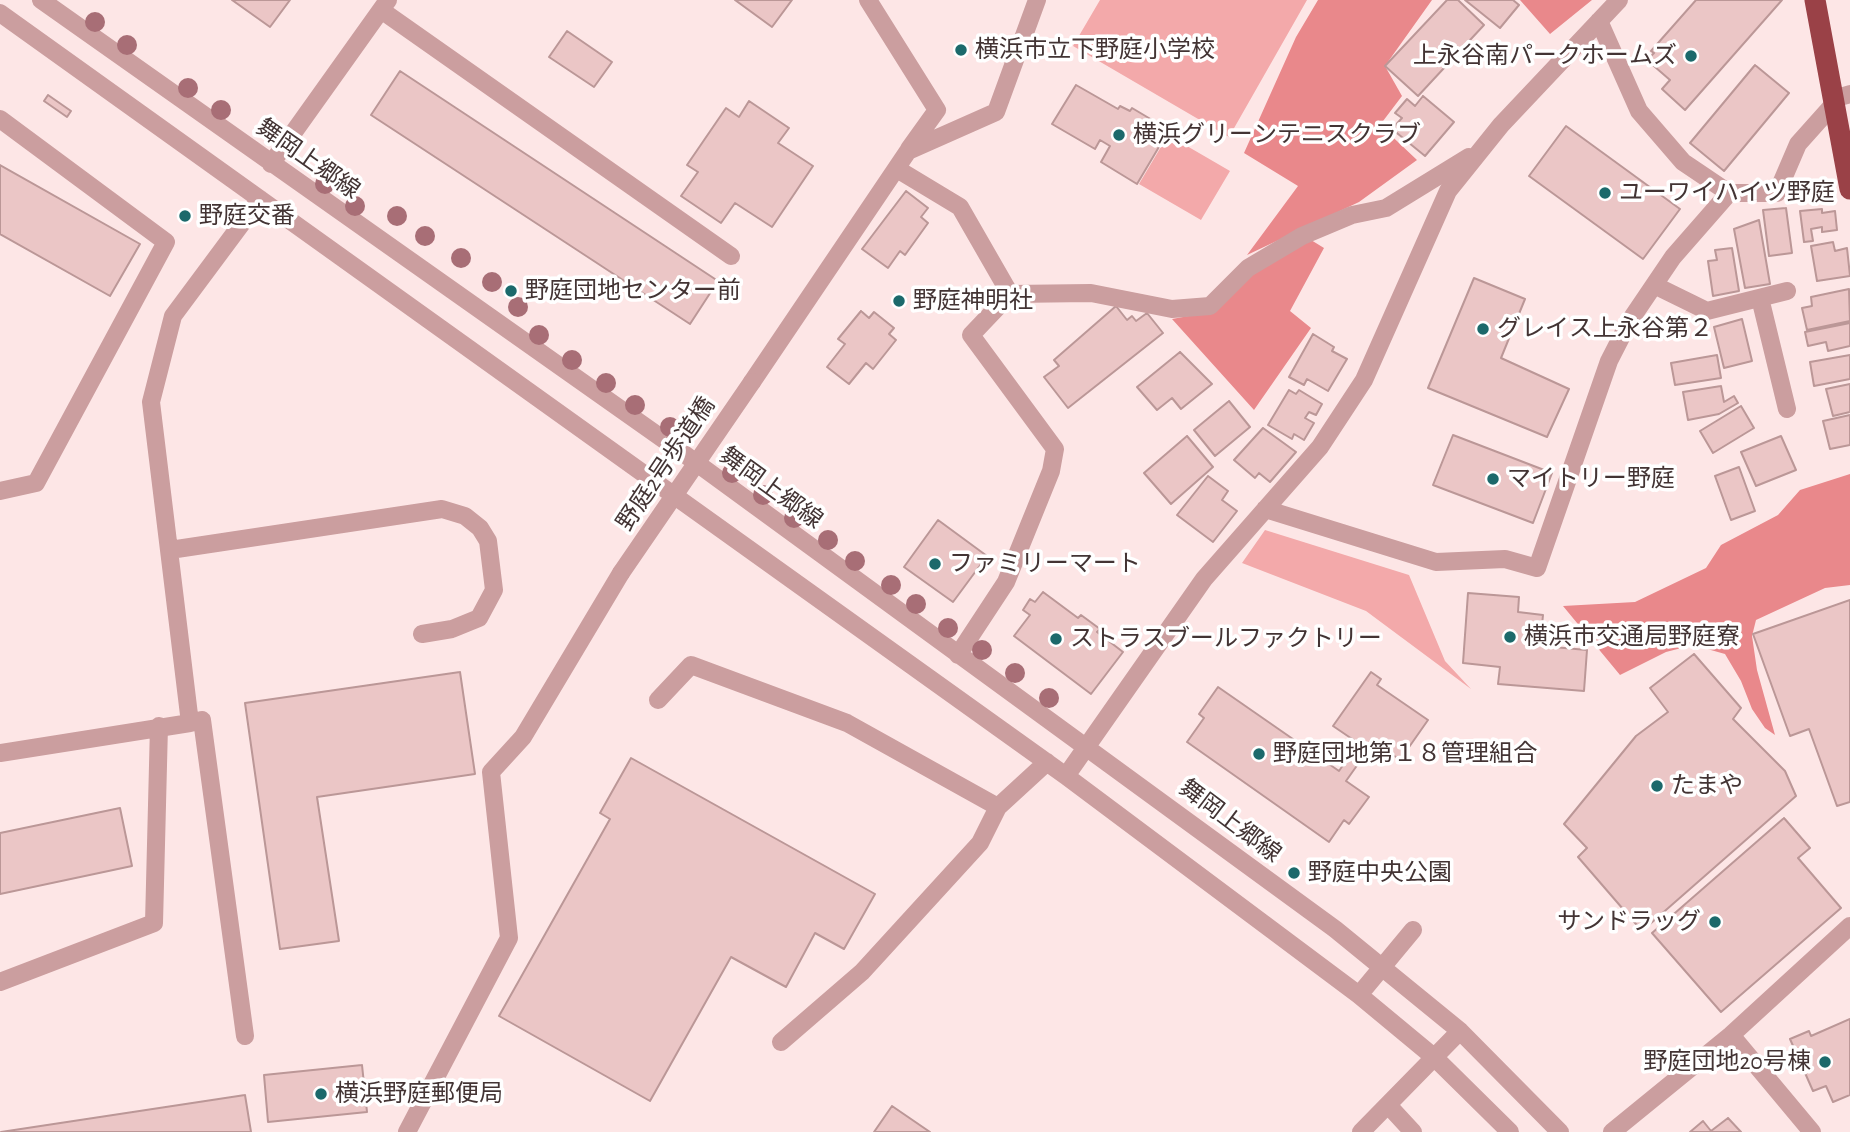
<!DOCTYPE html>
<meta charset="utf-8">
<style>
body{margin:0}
canvas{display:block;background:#fde6e6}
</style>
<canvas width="1850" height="1132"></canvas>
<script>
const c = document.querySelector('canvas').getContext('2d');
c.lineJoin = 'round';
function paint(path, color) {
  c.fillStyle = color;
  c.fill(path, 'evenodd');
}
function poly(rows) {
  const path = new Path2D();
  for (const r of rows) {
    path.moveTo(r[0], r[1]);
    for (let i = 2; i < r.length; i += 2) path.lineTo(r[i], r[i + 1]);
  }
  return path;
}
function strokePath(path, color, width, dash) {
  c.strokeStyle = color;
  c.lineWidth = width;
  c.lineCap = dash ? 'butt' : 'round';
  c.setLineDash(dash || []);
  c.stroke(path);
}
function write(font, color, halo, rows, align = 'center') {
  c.font = font + ' "Alegreya Sans","Noto Sans JP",sans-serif';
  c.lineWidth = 7;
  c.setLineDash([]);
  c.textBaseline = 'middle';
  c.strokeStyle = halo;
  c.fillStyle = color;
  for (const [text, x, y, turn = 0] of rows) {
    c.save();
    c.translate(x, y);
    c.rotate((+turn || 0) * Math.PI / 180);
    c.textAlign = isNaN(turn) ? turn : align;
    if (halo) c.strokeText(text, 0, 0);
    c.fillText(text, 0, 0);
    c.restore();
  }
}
paint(poly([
 [1100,0,1307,0,1229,137,1073,46],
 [1168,135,1230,171,1201,220,1139,184],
 [1265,530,1409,575,1445,661,1471,689,1366,611,1242,563]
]), '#f3a9aa');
paint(poly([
 [1318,0,1432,0,1385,66,1402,96,1380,125,1417,160,1359,202,1247,255,1298,186,1244,153,1296,37],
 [1520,0,1592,0,1550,34],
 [1311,240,1324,248,1290,311,1311,328,1254,410,1172,319,1216,311,1254,269],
 [1850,474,1850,585,1825,588,1756,620,1752,636,1757,670,1775,735,1765,728,1752,709,1741,681,1725,654,1693,645,1666,652,1620,675,1563,606,1635,602,1706,568,1721,545,1778,515,1800,490]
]), '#e9888b');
const building = poly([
 [232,0,290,0,270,27,232,0],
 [735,0,792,0,772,27,735,0],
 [1447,0,1458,0,1484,25,1418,96,1385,66,1447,0],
 [1465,0,1513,0,1519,5,1500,28,1465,0],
 [1696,0,1782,0,1685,110,1662,89,1670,80,1647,60,1654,53,1651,51,1696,0],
 [567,31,612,62,594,87,549,57,567,31],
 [1755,65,1789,93,1724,171,1690,143,1755,65],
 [400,71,718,281,690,324,371,115,400,71],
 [1076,85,1118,109,1120,106,1130,111,1132,108,1169,130,1137,184,1101,162,1110,146,1100,140,1095,149,1052,124,1076,85],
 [48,95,71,111,67,117,44,101,48,95],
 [1423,96,1454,122,1425,156,1392,129,1402,118,1395,113,1407,99,1415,106,1423,96],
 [749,101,789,128,778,143,813,166,772,227,735,203,721,223,681,196,698,172,687,165,726,108,739,117,749,101],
 [1566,126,1680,209,1643,259,1529,176,1566,126],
 [0,165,140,244,110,296,0,234,0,165],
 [906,191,928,208,921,217,928,223,905,255,900,251,888,268,862,249,906,191],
 [1786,208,1792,253,1769,256,1763,210,1786,208],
 [1822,209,1822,213,1835,211,1837,230,1822,232,1822,227,1811,229,1813,241,1804,242,1800,211,1822,209],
 [1759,220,1770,284,1745,288,1734,229,1759,220],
 [1833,242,1835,251,1847,248,1850,276,1817,281,1811,246,1833,242],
 [1732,248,1739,291,1713,296,1708,261,1717,260,1715,250,1732,248],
 [1474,278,1525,299,1501,358,1569,389,1547,437,1428,388,1474,278],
 [1849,289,1850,321,1807,330,1802,308,1812,306,1811,297,1849,289],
 [1116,306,1127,320,1132,316,1136,321,1147,313,1163,333,1068,408,1044,377,1059,366,1054,360,1116,306],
 [861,311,869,318,874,312,894,328,889,334,896,340,873,369,866,363,849,384,827,367,845,344,838,339,861,311],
 [1742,319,1752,361,1724,368,1714,327,1742,319],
 [1850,323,1850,346,1828,351,1826,342,1808,346,1805,332,1850,323],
 [1313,334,1334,347,1332,351,1347,359,1328,391,1307,379,1304,385,1289,377,1313,334],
 [1180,352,1212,384,1181,409,1172,398,1157,410,1137,387,1180,352],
 [1717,355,1721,378,1675,385,1671,363,1717,355],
 [1850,355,1850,379,1814,386,1810,362,1850,355],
 [1850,384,1850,412,1833,416,1826,389,1850,384],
 [1721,386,1724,402,1734,396,1738,403,1719,414,1688,420,1683,392,1721,386],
 [1289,390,1296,394,1299,390,1322,404,1316,415,1309,412,1305,418,1314,423,1304,440,1294,434,1292,439,1268,425,1289,390],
 [1229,401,1250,427,1215,456,1194,430,1229,401],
 [1741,406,1754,428,1713,453,1700,431,1741,406],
 [1850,415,1850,445,1830,449,1823,421,1850,415],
 [1263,428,1296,452,1270,482,1259,473,1255,478,1234,460,1263,428],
 [1453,435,1552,473,1533,523,1433,485,1453,435],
 [1187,436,1213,467,1171,504,1144,473,1187,436],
 [1781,436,1796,470,1756,486,1741,452,1781,436],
 [1739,467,1755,511,1731,520,1715,476,1739,467],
 [1208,476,1228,491,1222,500,1237,511,1213,542,1177,515,1208,476],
 [938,520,987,556,953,602,904,567,938,520],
 [1043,592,1078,618,1081,615,1100,629,1097,632,1123,652,1091,694,1014,636,1030,615,1023,610,1030,599,1035,602,1043,592],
 [1468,593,1519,597,1518,612,1543,615,1542,625,1555,626,1553,647,1587,650,1584,691,1498,684,1500,667,1463,663,1468,593],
 [1850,600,1850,802,1837,806,1809,729,1790,736,1753,634,1850,600],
 [1694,654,1741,708,1733,719,1785,771,1796,796,1642,931,1578,857,1587,848,1564,824,1636,736,1668,712,1650,688,1694,654],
 [460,672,475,774,317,797,339,941,280,949,245,703,460,672],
 [1371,672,1381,679,1377,685,1428,720,1400,760,1386,750,1380,759,1368,750,1346,781,1369,797,1349,824,1344,820,1329,842,1187,742,1204,718,1199,714,1218,687,1339,771,1358,743,1333,726,1371,672],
 [631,758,875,894,844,949,815,933,786,987,731,957,650,1101,499,1016,610,819,600,813,631,758],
 [120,808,132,866,0,894,0,833,120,808],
 [1784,818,1810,848,1798,858,1841,908,1721,1012,1652,933,1784,818],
 [1850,1019,1850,1095,1833,1102,1826,1086,1813,1091,1790,1039,1809,1031,1811,1036,1850,1019],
 [362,1065,367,1112,268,1122,264,1075,362,1065],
 [245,1095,251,1132,1,1132,245,1095],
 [892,1106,930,1132,874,1132,892,1106],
 [1728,1118,1741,1132,1690,1132,1703,1121,1711,1131,1728,1118]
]);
paint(building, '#ebc6c6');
strokePath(building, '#bb9797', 2);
strokePath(poly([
 [41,0,687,456,1335,929,1460,1031,1560,1132],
 [868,0,937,110,909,149],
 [381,10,731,256],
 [0,13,1066,776,1359,995,1435,1058,1510,1132],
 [0,119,166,242,36,483,0,491],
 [271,164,388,0],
 [897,169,960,207,1010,294,971,335,1055,449,1051,471,1006,582,958,655],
 [1729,193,1777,193,1798,144,1840,97,1850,94],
 [1654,285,1707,311,1787,291],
 [1010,294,1091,293,1172,309,1210,306,1248,268,1302,236,1352,215,1386,208,1469,157],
 [1760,298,1787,409],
 [752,382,908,151,996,112,1037,0],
 [1265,509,1436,562,1505,559,1537,568,1609,361,1629,322,1673,257,1729,193,1683,162,1639,111,1599,21],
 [170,550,442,509,465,516,480,528,488,541,494,590,479,618,452,629,422,634],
 [658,700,691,665,847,723,998,807,1047,762],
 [190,723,202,720,245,1036],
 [0,753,190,723,151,402,173,316,260,199],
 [1066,776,1204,579,1320,447,1364,380,1448,191,1501,125,1619,0],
 [0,982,154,923,159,726],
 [1359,995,1413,930],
 [1731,1035,1812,1132],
 [781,1042,862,972,980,843,998,807],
 [1388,1105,1413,1132],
 [407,1132,509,938,491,772,523,737,621,573],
 [1361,1132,1460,1031],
 [1612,1132,1731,1035,1850,926]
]), '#cb9e9f', 18);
strokePath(poly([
 [621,573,752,382]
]), '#cb9e9f', 18);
strokePath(poly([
 [1815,0,1850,189]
]), '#9a4147', 21);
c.fillStyle = '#a86e76';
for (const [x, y] of [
 [95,22],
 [127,45],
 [188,88],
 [221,110],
 [325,184],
 [355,206],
 [397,216],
 [425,236],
 [461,258],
 [492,282],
 [518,307],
 [539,335],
 [572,360],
 [606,383],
 [635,405],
 [670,427],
 [732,473],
 [763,495],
 [794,518],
 [828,540],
 [855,561],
 [891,585],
 [916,604],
 [948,628],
 [982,650],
 [1015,673],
 [1049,698]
]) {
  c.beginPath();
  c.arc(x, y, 10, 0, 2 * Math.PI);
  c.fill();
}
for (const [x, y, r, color] of [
 [961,50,7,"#1c696b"],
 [1691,56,7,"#1c696b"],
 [1119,135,7,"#1c696b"],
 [1605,193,7,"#1c696b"],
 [185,216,7,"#1c696b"],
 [511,291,7,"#1c696b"],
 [899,301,7,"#1c696b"],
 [1483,329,7,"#1c696b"],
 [1493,479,7,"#1c696b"],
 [935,564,7,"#1c696b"],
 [1510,637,7,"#1c696b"],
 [1056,639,7,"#1c696b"],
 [1259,754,7,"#1c696b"],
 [1657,786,7,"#1c696b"],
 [1294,873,7,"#1c696b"],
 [1715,922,7,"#1c696b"],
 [1825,1062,7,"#1c696b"],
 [321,1094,7,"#1c696b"]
]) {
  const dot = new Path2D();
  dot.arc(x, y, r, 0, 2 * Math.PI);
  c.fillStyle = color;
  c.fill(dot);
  strokePath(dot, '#fff', 2.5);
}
write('24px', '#433434', '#fff', [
 ["横浜市立下野庭小学校",975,50],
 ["上永谷南パークホームズ",1677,56,"right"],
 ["横浜グリーンテニスクラブ",1133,135],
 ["ユーワイハイツ野庭",1619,193],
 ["野庭交番",199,216],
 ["野庭団地センター前",525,291],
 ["野庭神明社",913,301],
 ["グレイス上永谷第２",1497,329],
 ["マイトリー野庭",1507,479],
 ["ファミリーマート",949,564],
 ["横浜市交通局野庭寮",1524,637],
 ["ストラスブールファクトリー",1070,639],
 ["野庭団地第１８管理組合",1273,754],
 ["たまや",1671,786],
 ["野庭中央公園",1308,873],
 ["サンドラッグ",1701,922,"right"],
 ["野庭団地20号棟",1811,1062,"right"],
 ["横浜野庭郵便局",335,1094]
], 'left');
write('24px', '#433434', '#fff', [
 ["舞岡上郷線",308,159,35],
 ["野庭2号歩道橋",666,464,-56],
 ["舞岡上郷線",771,488,36],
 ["舞岡上郷線",1230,821,37]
]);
</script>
